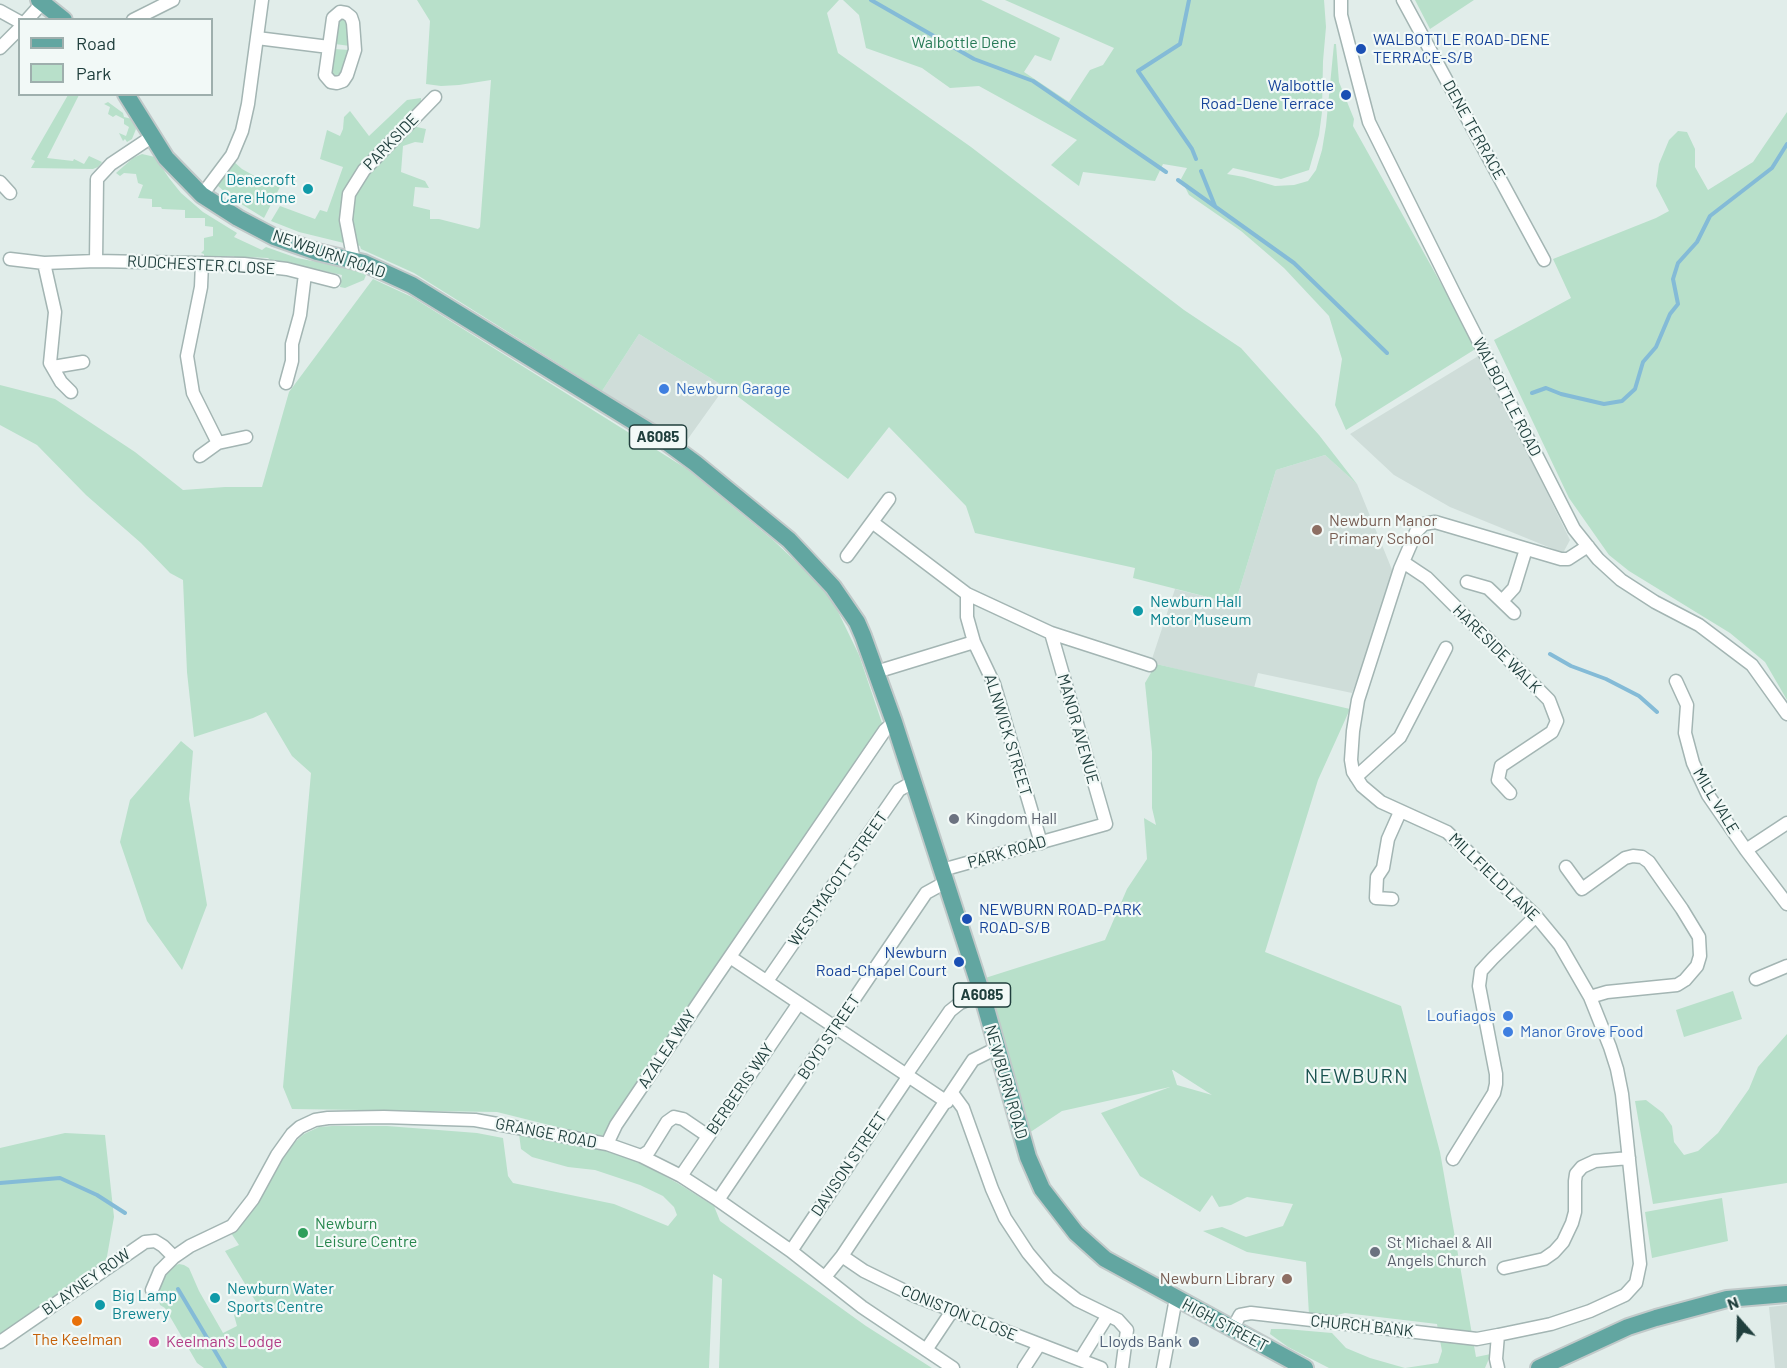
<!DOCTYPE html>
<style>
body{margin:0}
#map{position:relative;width:1787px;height:1368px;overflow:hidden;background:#e1edea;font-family:Barlow,sans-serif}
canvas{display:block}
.legend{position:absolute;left:18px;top:18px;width:195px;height:78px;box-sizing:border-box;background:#f2f9f7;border:2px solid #9eafad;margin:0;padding:8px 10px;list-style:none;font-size:18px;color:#203f3d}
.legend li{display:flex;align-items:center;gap:12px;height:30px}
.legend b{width:30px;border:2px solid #9eafad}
.north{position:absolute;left:1709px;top:1290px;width:60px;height:60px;-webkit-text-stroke:4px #f2f9f7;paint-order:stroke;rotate:340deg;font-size:16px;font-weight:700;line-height:24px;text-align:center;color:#203f3d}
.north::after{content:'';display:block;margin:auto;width:21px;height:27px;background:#203f3d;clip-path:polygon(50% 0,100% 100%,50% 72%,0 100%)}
</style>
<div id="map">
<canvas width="1787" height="1368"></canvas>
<ul class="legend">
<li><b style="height:8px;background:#62a6a1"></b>Road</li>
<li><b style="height:16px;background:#b8e0ca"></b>Park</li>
</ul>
<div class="north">N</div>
</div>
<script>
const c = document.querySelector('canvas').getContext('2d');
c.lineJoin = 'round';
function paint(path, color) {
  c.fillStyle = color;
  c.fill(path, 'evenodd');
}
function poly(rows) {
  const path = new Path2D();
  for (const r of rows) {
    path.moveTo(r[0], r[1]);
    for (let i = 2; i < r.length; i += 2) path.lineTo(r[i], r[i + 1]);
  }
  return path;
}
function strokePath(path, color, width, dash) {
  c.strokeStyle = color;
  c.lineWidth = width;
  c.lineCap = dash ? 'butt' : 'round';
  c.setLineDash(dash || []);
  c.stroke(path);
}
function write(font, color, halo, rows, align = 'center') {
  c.font = font + ' Barlow,sans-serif';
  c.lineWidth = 4.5;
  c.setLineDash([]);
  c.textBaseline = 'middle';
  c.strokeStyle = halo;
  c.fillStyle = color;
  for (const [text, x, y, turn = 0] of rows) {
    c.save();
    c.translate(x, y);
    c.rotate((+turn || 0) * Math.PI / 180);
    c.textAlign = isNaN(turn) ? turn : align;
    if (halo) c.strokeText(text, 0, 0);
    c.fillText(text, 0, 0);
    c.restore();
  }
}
paint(poly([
 [639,334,725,387,685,443,602,391],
 [1480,355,1570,540,1563,553,1450,507,1394,475,1350,434],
 [1325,455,1357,484,1395,577,1352,693,1258,673,1254,688,1156,664,1150,665,1175,589,1235,604,1276,470],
 [1787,1305,1787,1368,1775,1368,1769,1307]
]), '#cfddd9');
paint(poly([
 [417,0,839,0,827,13,838,53,971,147,1184,310,1241,348,1319,435,1357,484,1325,455,1276,470,1235,604,1133,578,1135,568,975,533,966,506,889,427,848,479,725,387,639,334,602,391,414,273,361,249,360,246,352,243,347,219,359,181,412,126,426,129,423,143,415,142,403,146,401,172,425,181,429,188,415,187,413,206,430,210,430,219,439,219,478,229,480,227,491,80,459,85,441,86,426,84,430,21],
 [843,0,981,0,1060,38,1051,61,1035,55,1024,72,1069,102,1090,70,1103,65,1114,48,1005,0,1324,0,1326,27,1323,61,1322,112,1319,135,1309,170,1281,179,1233,168,1227,174,1244,177,1275,186,1294,185,1308,181,1316,170,1322,150,1326,126,1334,44,1336,44,1339,82,1354,119,1353,126,1477,348,1346,430,1335,405,1342,359,1329,316,1284,268,1241,231,1189,195,1181,179,1187,168,1163,164,1155,181,1083,172,1079,186,1051,165,1077,140,979,86,950,88,922,68,866,48,859,15],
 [1415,0,1474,0,1430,29],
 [339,17,347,19,350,46,335,44],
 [334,49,350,50,342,73,335,76,331,73],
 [68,95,79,95,47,158,73,161,74,159,84,164,89,156,102,162,98,167,93,169,31,168,35,161,31,159],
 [421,98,421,106,347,194,348,244,299,232,271,221,280,206,315,219,320,210,327,212,343,167,320,159,327,130,340,136,343,129,344,117,350,111,369,136,407,100],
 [108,102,123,113,124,117,132,119,136,129,132,139,127,142,125,139,123,141,119,133,126,136,129,127,124,124,124,119,116,115,113,117,108,114,110,107,104,104],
 [1787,112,1787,700,1765,662,1730,633,1629,571,1609,555,1569,498,1494,340,1571,298,1553,259,1656,218,1669,211,1656,186,1659,164,1669,140,1678,131,1687,132,1695,149,1695,167,1708,190,1753,162],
 [142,154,155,157,169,178,181,193,203,212,237,233,234,237,262,250,266,247,297,258,348,268,366,275,364,280,345,288,340,287,342,275,292,264,273,262,268,258,246,257,243,261,236,260,234,256,204,257,204,254,201,253,204,250,204,238,213,236,213,227,205,226,205,218,185,218,185,210,162,209,161,207,152,207,152,199,138,198,143,185,138,183,136,174,124,173,120,176,116,173,133,158],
 [233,161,242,169,267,183,280,187,264,218,233,199,218,186,217,183],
 [373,279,412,297,687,469,773,540,829,593,859,655,883,726,601,1138,497,1112,292,1109,283,1087,311,773,292,756,266,712,253,718,194,737,187,672,183,580,170,573,141,543,86,495,37,445,0,425,0,385,55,399,135,452,183,490,225,487,262,487,289,392],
 [1156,664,1350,709,1318,780,1265,952,1401,1006,1440,1152,1476,1357,1491,1354,1485,1368,1329,1368,1288,1347,1270,1334,1271,1329,1286,1329,1332,1333,1346,1348,1370,1358,1405,1368,1438,1363,1442,1351,1437,1324,1345,1313,1333,1316,1309,1315,1306,1262,1247,1252,1203,1231,1222,1227,1246,1237,1283,1226,1293,1204,1247,1197,1231,1205,1219,1207,1212,1195,1200,1212,1140,1176,1101,1113,1170,1087,1062,1111,1026,1135,982,979,1105,940,1127,889,1147,859,1144,818,1156,825,1152,808,1152,752,1145,683],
 [1172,1070,1173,1070,1212,1095,1177,1085],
 [181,741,193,751,189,799,207,905,182,970,147,921,120,842,130,800],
 [1733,991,1742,1019,1684,1037,1676,1010],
 [1787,1034,1787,1183,1653,1204,1635,1101,1646,1100,1663,1113,1672,1126,1674,1142,1684,1155,1698,1151,1718,1133,1749,1089,1758,1067],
 [332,1126,387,1126,477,1133,503,1138,508,1176,513,1183,614,1204,668,1226,677,1215,674,1207,663,1196,640,1185,595,1170,568,1167,532,1157,521,1149,519,1134,603,1150,637,1161,679,1184,714,1206,720,1221,866,1326,932,1368,719,1368,722,1279,713,1274,709,1368,204,1368,197,1363,165,1308,160,1305,155,1288,169,1268,179,1264,184,1265,189,1268,199,1291,223,1333,237,1326,234,1315,256,1302,225,1251,239,1245,231,1233,257,1204,272,1172,296,1141,304,1134,319,1127],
 [65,1133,105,1135,114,1217,106,1262,0,1334,0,1148],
 [1722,1198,1728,1241,1652,1258,1645,1212]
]), '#b8e0ca');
strokePath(poly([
 [871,0,974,59,1033,81,1166,172],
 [1189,0,1180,44,1138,71,1192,149,1196,159],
 [1201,171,1215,206],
 [1178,180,1294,263,1387,353],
 [1532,393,1546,388,1561,394,1604,404,1622,401,1635,389,1643,362,1656,347,1670,314,1678,304,1673,279,1678,263,1697,242,1710,216,1772,168,1787,144],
 [1550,654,1571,666,1606,679,1639,696,1657,712],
 [0,1183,60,1178,97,1195,125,1213],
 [178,1289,225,1368]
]), '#84bbd7', 4);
const minor = poly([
 [1341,0,1341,15,1369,122,1456,297,1574,529,1598,559,1621,580,1655,602,1699,625,1752,665,1787,714],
 [1403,0,1544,260],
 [0,11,20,22],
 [27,20,43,2],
 [133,20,173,0],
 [257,38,329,47,325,75,331,82,337,83,343,81,347,75,355,50,353,23,351,17,346,13,340,12,333,18,329,47],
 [0,48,20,28],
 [0,182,10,193],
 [202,195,232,155,242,131,248,104,262,0],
 [10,259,44,263,96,261,244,264,287,269,334,281],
 [96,261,97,179,111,164,153,136],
 [354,261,346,220,349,194,364,170,435,97],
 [44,263,55,312,50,363,61,382,71,392],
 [202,263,201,287,187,356,193,393,218,443],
 [53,367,83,362],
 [286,383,292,361,292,344,300,315,305,274],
 [200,456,218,443,246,437],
 [872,522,967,594,1051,633,1150,665],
 [847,556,889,499],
 [1403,562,1427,578,1549,700,1557,721,1552,732,1501,766,1498,780,1510,793],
 [1467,582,1488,588,1514,613],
 [967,594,967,617,974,642,994,684,1041,843],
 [1502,601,1514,588,1526,549],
 [876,672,974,642],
 [1676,681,1687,705,1685,733,1693,763,1708,795,1746,850,1787,904],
 [1356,777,1400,737,1446,648],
 [1746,850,1787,823],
 [1566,867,1582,889,1625,858,1633,856,1642,857,1649,862,1682,909,1699,937,1700,956,1697,966,1685,980,1677,985,1607,992,1590,997],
 [942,870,1106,824,1051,633],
 [1392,899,1376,898,1377,877,1383,868,1388,839,1400,812],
 [730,957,947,1102],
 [1756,979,1787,966],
 [767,981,899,790,913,782],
 [906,1075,950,1011,960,1003,982,994],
 [952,1093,963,1108,992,1189,1005,1218,1028,1253,1049,1278,1077,1300,1118,1320,1127,1330,1122,1368],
 [607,1144,616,1125,712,983,885,730,894,722],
 [641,1156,649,1151,667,1122,674,1117,683,1119,708,1136],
 [1453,1159,1494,1093,1496,1084,1496,1074,1479,986,1481,971,1493,958,1536,916],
 [681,1176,799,1003],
 [718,1200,926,893,946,882],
 [791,1251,908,1077],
 [842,1256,864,1271,915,1296,1101,1368],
 [1504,1268,1544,1259,1554,1252,1563,1242,1572,1223,1575,1212,1575,1181,1576,1174,1582,1167,1595,1161,1629,1158],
 [825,1277,842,1256,973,1060,997,1048],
 [152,1290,160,1271,174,1257,190,1246,232,1226,253,1199,277,1155,292,1134,300,1127,315,1120,328,1118,384,1117,475,1120,607,1144,641,1156,681,1176,718,1200,791,1251,862,1307,953,1368],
 [1233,1328,1240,1315,1251,1313,1477,1339,1498,1335],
 [0,1342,145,1242,155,1241,163,1246,174,1257],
 [926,1350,952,1311],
 [1080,1360,1108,1315],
 [1024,1368,1039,1345],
 [1163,1368,1176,1298],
 [1498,1368,1496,1359,1498,1335,1551,1324,1590,1311,1625,1295,1636,1283,1640,1264,1622,1094,1617,1069,1610,1047,1590,997,1560,945,1536,916,1447,832,1381,802,1362,786,1353,772,1351,760,1353,731,1358,700,1400,569,1416,532,1424,524,1435,522,1561,559,1568,559,1588,546]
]);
const major = poly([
 [39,0,64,20],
 [126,94,166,158,202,195,238,218,274,237,317,252,364,263,412,285,665,441,695,463,789,540,833,587,857,622,863,636,894,722,982,994,1028,1157,1042,1189,1076,1233,1105,1259,1305,1368],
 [1539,1368,1628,1327,1656,1318,1727,1299,1787,1294]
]);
strokePath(minor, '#a3b5b3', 15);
strokePath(major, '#c1c9c9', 20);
strokePath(minor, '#fff', 12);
strokePath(major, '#62a6a1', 16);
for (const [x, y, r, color] of [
 [1361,49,6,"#1a4fb4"],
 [1346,95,6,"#1a4fb4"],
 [308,189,6,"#0f9aa8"],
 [664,389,6,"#3f7fe0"],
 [1317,530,6,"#8d6e63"],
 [1138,611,6,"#0f9aa8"],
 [954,819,6,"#6b7280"],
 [967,919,6,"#1a4fb4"],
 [959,962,6,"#1a4fb4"],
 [1508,1016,6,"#3f7fe0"],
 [1508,1032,6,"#3f7fe0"],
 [303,1233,6,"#2e9e5b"],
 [1375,1252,6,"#6b7280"],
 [1287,1279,6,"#8d6e63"],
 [215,1298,6,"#0f9aa8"],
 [100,1305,6,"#0f9aa8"],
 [77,1321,6,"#e8710a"],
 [154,1342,6,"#d1479c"],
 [1194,1342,6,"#5c6f8a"]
]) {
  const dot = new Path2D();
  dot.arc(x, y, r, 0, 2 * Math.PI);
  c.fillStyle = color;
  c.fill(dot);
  strokePath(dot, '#f2f9f7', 2);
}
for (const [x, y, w] of [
 [658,437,57],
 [982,995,57]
]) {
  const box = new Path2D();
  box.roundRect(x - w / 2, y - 12, w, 24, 4.5);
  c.fillStyle = '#f2f9f7';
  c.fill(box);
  strokePath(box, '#203f3d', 1.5);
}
write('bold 15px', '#203f3d', null, [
 ["A6085",658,437],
 ["A6085",982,995]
]);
write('16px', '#164399', '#f2f9f7', [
 ["WALBOTTLE ROAD-DENE",1373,40],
 ["TERRACE-S/B",1373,58],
 ["Walbottle",1334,86,"right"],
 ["Road-Dene Terrace",1334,104,"right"],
 ["NEWBURN ROAD-PARK",979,910],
 ["ROAD-S/B",979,928],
 ["Newburn",947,953,"right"],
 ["Road-Chapel Court",947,971,"right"]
], 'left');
write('16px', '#267a56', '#f2f9f7', [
 ["Walbottle Dene",964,43]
]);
write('16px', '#203f3d', '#f2f9f7', [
 ["DENE TERRACE",1474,130,61],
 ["PARKSIDE",391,142,-46],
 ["NEWBURN ROAD",329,254,19],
 ["RUDCHESTER CLOSE",201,265,3],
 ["WALBOTTLE ROAD",1507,397,63],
 ["HARESIDE WALK",1497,649,45],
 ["MANOR AVENUE",1078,729,74],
 ["ALNWICK STREET",1008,735,73],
 ["MILL VALE",1716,801,59],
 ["PARK ROAD",1007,852,-16],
 ["MILLFIELD LANE",1494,877,44],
 ["WESTMACOTT STREET",838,879,-55],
 ["BOYD STREET",829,1037,-56],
 ["AZALEA WAY",667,1049,-56],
 ["NEWBURN ROAD",1006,1082,74],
 ["BERBERIS WAY",740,1089,-56],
 ["GRANGE ROAD",546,1133,11],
 ["DAVISON STREET",849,1164,-56],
 ["BLAYNEY ROW",86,1282,-35],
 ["CONISTON CLOSE",959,1313,22],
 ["HIGH STREET",1225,1325,28],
 ["CHURCH BANK",1362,1326,6]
]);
write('16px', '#0d838f', '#f2f9f7', [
 ["Denecroft",296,180,"right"],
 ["Care Home",296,198,"right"],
 ["Newburn Hall",1150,602],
 ["Motor Museum",1150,620],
 ["Newburn Water",227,1289],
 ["Sports Centre",227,1307],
 ["Big Lamp",112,1296],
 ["Brewery",112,1314]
], 'left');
write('16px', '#366cbe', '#f2f9f7', [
 ["Newburn Garage",676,389],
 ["Loufiagos",1496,1016,"right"],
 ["Manor Grove Food",1520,1032]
], 'left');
write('16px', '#785e54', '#f2f9f7', [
 ["Newburn Manor",1329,521],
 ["Primary School",1329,539],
 ["Newburn Library",1275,1279,"right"]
], 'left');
write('16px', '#5b616d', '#f2f9f7', [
 ["Kingdom Hall",966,819],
 ["St Michael & All",1387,1243],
 ["Angels Church",1387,1261]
], 'left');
write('16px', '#27864d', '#f2f9f7', [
 ["Newburn",315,1224],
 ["Leisure Centre",315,1242]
], 'left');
write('16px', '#c56008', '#f2f9f7', [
 ["The Keelman",77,1340]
]);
write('16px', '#b23c85', '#f2f9f7', [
 ["Keelman's Lodge",166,1342]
], 'left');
write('16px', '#4e5e75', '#f2f9f7', [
 ["Lloyds Bank",1182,1342]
], 'right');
c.letterSpacing = '1.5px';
write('20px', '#1a5350', '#f2f9f7', [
 ["NEWBURN",1357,1076]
]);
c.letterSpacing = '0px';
</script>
